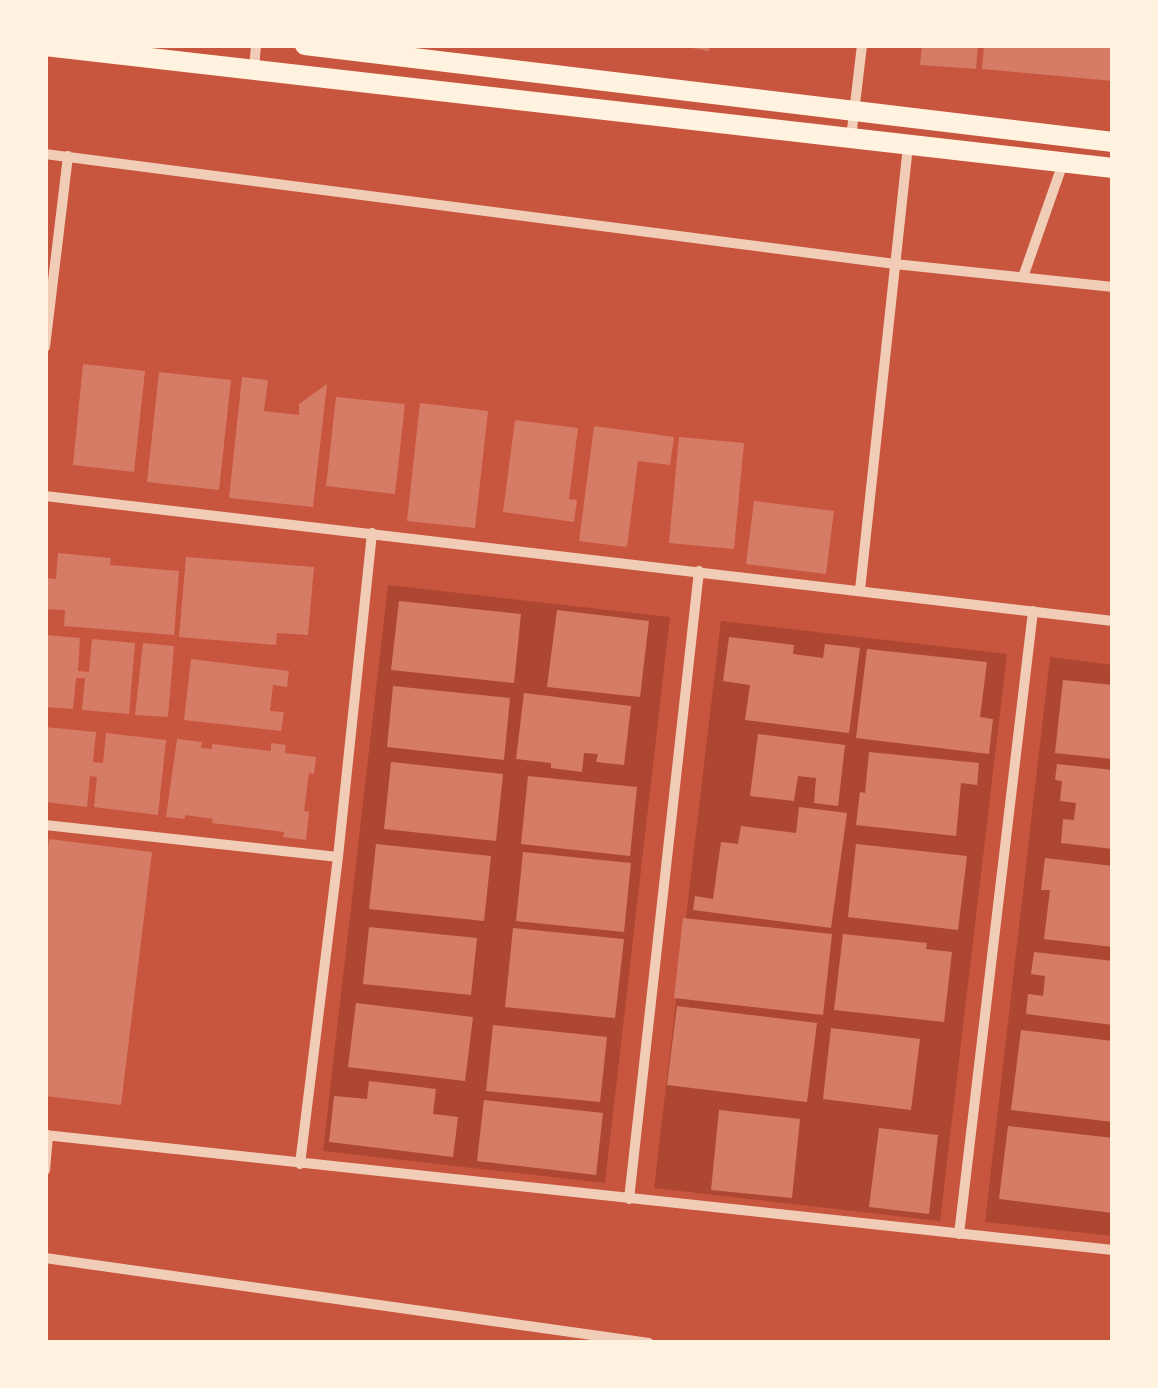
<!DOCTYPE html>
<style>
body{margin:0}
#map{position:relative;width:1158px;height:1388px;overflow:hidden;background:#c8553d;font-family:Karla,sans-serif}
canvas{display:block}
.frame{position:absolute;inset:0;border:48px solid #fff3e0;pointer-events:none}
</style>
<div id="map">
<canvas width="1158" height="1388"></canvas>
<div class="frame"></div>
</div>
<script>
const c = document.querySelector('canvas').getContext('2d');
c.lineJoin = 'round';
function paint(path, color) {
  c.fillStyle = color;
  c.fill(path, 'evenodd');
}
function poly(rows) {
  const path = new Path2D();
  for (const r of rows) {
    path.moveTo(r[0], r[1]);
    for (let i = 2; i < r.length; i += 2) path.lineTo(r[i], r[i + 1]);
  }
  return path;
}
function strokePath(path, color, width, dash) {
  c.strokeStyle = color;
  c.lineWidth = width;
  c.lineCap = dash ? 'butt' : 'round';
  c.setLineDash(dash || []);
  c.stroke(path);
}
paint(poly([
 [388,585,670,617,605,1183,323,1151],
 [721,621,1007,654,940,1221,654,1188],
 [1050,657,1113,665,1113,1236,985,1222]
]), '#ae4732');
paint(poly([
 [686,45,710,45,709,51,686,47],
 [922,45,978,45,976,69,920,65],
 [984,45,1113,45,1113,81,982,69],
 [83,364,145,371,134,472,73,465],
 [159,372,231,380,219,490,147,482],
 [242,377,268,380,264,411,299,415,299,404,327,384,313,507,229,498],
 [336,397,405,404,395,494,326,486],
 [420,403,488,411,475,528,407,521],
 [515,420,578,428,569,499,577,500,574,522,503,512],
 [594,426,674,437,670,465,638,461,627,547,579,541],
 [679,437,744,443,734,549,669,543],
 [754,501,834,511,826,574,746,564],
 [58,553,111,558,110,565,179,571,174,635,64,626,65,610,45,609,45,578,56,579],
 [186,557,314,567,308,635,277,633,276,645,179,637],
 [399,601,521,614,514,683,391,670],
 [557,610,649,621,640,697,547,687],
 [45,635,80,638,78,671,89,672,92,639,135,643,129,714,82,710,85,678,76,678,73,709,45,707],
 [729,637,794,645,793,654,823,658,825,644,860,648,849,733,745,720,750,685,723,681],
 [143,643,174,646,168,717,135,715],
 [867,649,987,662,980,717,993,719,989,754,856,738],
 [191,659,289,671,287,687,273,685,270,711,284,712,281,731,184,720],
 [1063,680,1113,685,1113,759,1055,753],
 [393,686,510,698,504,760,387,747],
 [524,693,631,706,624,765,596,762,598,754,584,753,582,772,551,768,551,763,516,759],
 [45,727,96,732,93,762,103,763,106,733,166,740,158,815,94,807,97,777,90,776,87,807,45,802],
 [758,734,845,745,838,806,814,803,816,778,798,776,794,801,750,796],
 [177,739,202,742,201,748,212,749,212,744,271,751,271,743,286,745,285,753,316,757,314,774,309,773,304,811,309,812,306,840,283,837,284,832,212,823,213,819,185,815,185,819,166,817],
 [869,752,979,763,977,785,961,783,956,836,856,825,860,792,865,793],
 [391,762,503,774,496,841,384,829],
 [1057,764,1113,770,1113,849,1061,843,1063,819,1074,820,1076,803,1060,801,1062,781,1055,780],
 [528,776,637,787,630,856,521,844],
 [799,807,847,813,831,928,693,910,695,896,713,899,721,842,738,844,741,826,796,833],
 [49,839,152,852,121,1105,45,1096,45,872],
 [376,844,491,856,484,921,369,909],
 [856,844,967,856,958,930,848,917],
 [523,852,631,863,624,932,516,921],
 [1045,858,1113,866,1113,947,1044,939,1050,890,1041,890],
 [683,918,832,934,823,1015,674,998],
 [369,927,477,938,471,995,363,984],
 [513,928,624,939,615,1018,505,1007],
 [843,934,927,943,926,949,952,952,944,1022,834,1010],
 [1034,952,1113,961,1113,1025,1026,1014,1028,994,1043,996,1045,976,1031,974],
 [356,1003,473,1017,465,1081,348,1067],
 [677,1006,817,1023,807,1102,667,1085],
 [493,1025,607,1037,600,1102,486,1091],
 [831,1028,920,1039,911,1110,823,1099],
 [1021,1030,1113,1041,1113,1122,1011,1110],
 [369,1081,436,1089,433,1114,458,1117,453,1157,329,1142,334,1096,367,1099],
 [484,1100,603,1113,596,1175,477,1161],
 [719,1110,800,1119,792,1198,711,1190],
 [1008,1126,1113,1138,1113,1213,999,1199],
 [879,1128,938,1135,929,1214,869,1207]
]), '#d67c66');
strokePath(poly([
 [254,69,256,45],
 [851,138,862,45],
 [45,154,895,264,1113,287],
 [1023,277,1063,163],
 [45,347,68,156],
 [45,496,1113,621],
 [860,590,908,146],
 [45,825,338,857],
 [45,1135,1113,1250],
 [300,1164,338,857,372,533],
 [45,1170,48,1135],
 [629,1199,699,571],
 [959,1234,1033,611],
 [45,1258,649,1343]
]), '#f1ccb7', 10);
strokePath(poly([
 [305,45,1113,142],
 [45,46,1113,168]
]), '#fff3e0', 20);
</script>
